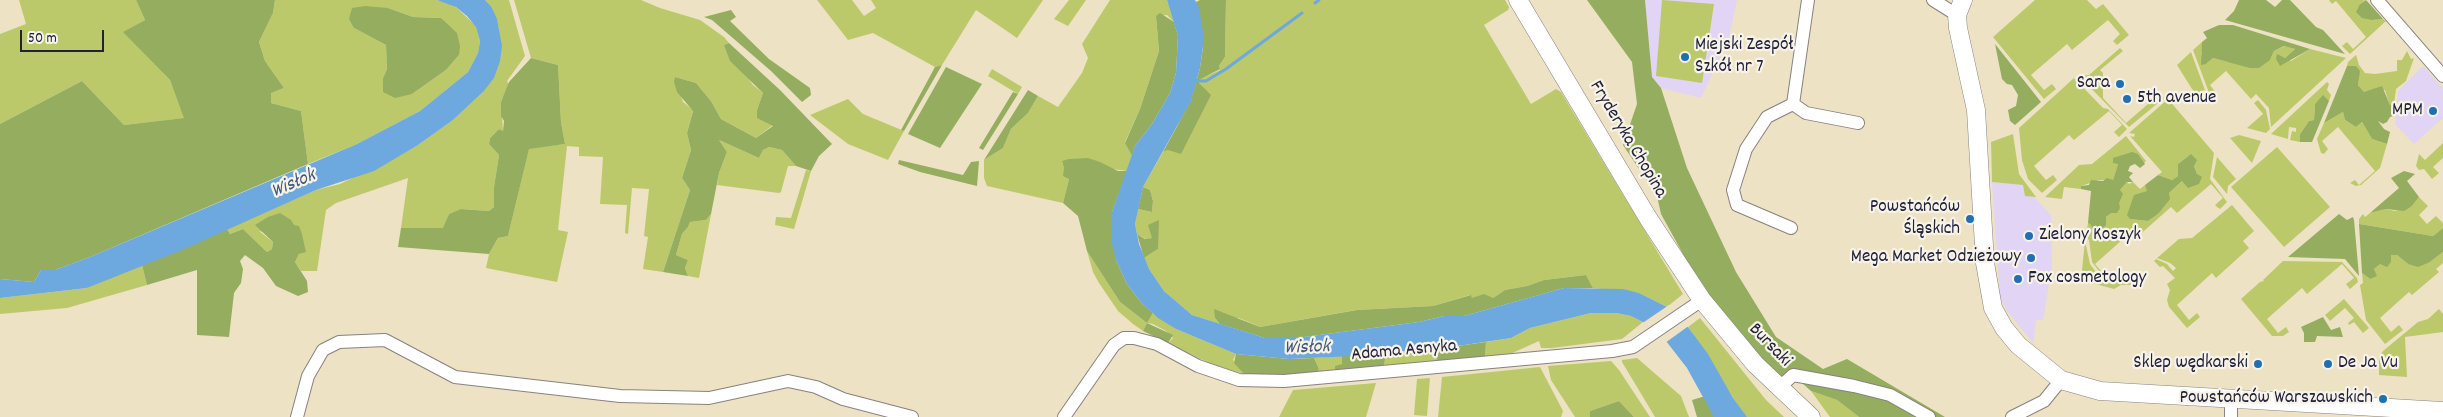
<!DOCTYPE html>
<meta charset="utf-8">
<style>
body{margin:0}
#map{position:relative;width:2443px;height:417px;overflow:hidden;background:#ede2c4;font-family:Dekko,sans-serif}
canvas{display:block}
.scale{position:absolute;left:20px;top:30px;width:84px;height:22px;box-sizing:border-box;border:2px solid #22223b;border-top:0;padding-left:6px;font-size:15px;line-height:18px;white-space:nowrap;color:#22223b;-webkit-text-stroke:4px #f7f3e8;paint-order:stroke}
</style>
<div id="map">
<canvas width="2443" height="417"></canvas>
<div class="scale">50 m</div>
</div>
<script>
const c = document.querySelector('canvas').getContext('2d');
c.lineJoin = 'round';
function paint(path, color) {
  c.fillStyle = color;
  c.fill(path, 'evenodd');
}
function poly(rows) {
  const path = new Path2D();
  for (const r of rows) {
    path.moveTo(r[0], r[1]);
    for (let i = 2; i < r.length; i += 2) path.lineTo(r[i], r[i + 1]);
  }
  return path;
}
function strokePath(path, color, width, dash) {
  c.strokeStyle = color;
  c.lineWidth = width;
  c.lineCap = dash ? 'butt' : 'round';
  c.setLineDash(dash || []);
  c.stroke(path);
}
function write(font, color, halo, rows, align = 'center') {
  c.font = font + ' Dekko,sans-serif';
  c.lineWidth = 4.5;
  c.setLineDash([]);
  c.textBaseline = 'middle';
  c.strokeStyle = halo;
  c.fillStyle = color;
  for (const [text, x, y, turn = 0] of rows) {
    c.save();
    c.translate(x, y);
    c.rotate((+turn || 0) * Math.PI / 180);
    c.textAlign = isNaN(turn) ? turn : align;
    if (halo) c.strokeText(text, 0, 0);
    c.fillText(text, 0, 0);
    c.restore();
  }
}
paint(poly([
 [1645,0,1737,0,1729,37,1701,98,1661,88,1652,77],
 [2423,66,2443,89,2443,118,2414,144,2395,124,2398,91],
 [1992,182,2024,185,2051,216,2052,267,2043,320,2036,320,2033,343,2007,311,2000,297]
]), '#e1d4f4');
paint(poly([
 [19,0,136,0,145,20,124,32,170,80,185,118,124,125,82,81,0,124,0,34,26,24],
 [275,0,437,0,446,2,456,7,476,26,480,41,478,53,468,72,420,111,357,144,308,164,301,111,271,103,270,93,284,88,265,61,259,42,273,13],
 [388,8,413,17,441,18,459,55,446,70,412,94,383,78,387,69,386,45,354,28],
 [485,0,509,0,525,56,507,81,509,85,501,102,503,131,499,129,490,138,489,144,499,155,494,187,494,207,489,211,462,209,449,214,444,228,401,228,408,178,336,203,326,210,317,271,301,271,295,262,299,254,305,251,304,245,259,231,273,242,272,249,267,252,243,229,230,234,227,229,316,190,340,184,418,145,453,120,483,92,499,29,491,6],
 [514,0,641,0,660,8,700,20,724,37,729,43,724,45,753,85,763,93,757,110,773,125,756,138,721,119,711,101,696,83,675,77,683,102,693,110,687,133,691,150,682,178,690,190,663,272,643,269,648,237,644,236,649,189,632,188,628,234,625,233,627,205,600,204,603,157,579,156,579,147,567,146,558,230,568,232,557,282,486,268,489,254,498,238,508,236,529,148,565,144,561,122,558,65,531,58],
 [817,0,852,0,864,16,876,8,871,0,1043,0,1017,38,976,10,942,65,935,67,873,33,848,40],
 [1069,0,1086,0,1068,26,1054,19],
 [1110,0,1167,0,1174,22,1167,15,1156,16,1159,51,1140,109,1125,142,1132,156,1127,171,1062,162,1069,179,1063,203,987,186,984,178,984,160,1003,148,1011,129,1028,113,1038,96,1058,107,1082,73,1088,58,1082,44],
 [1226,0,1505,0,1509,7,1508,10,1484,25,1531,104,1556,89,1561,92,1683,294,1667,307,1639,293,1593,288,1586,275,1544,280,1527,286,1505,290,1493,298,1472,298,1470,295,1433,306,1356,310,1260,327,1239,318,1215,318,1220,324,1192,315,1164,291,1149,269,1144,258,1158,249,1152,238,1146,239,1137,234,1135,224,1138,209,1152,212,1153,201,1150,190,1143,187,1163,152,1168,150,1196,81,1220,70,1219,66,1225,57],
 [1662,0,1714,4,1702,83,1656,76],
 [2035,0,2087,0,2096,9,2103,4,2129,35,2117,45,2113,41,2120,34,2108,20,2072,50,2067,44,2031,75,2044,90,2052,84,2056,89,2044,99,1993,37],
 [2329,0,2365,0,2360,4,2372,20,2383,19,2386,21,2350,54,2342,46,2347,42,2353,49,2366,37,2336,1,2332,4],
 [2202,42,2203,48,2201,54,2206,64,2213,58,2228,62,2270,60,2274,51,2285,46,2295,49,2285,58,2277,55,2291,61,2310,49,2346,58,2271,127,2269,108,2256,94,2251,99,2226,71,2210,85,2216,93,2211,98,2193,50],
 [2120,48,2123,51,2100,70,2103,73,2103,98,2126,123,2155,98,2154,95,2158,92,2164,98,2129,127,2079,76,2089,75],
 [2407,51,2411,59,2414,58,2406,81,2396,89,2394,104,2390,106,2385,90,2364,92,2358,85,2359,77,2353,67,2347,66,2348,62,2356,55,2359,65,2365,73,2375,74,2397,71,2397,60,2402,60],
 [2191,52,2205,90,2202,91,2203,94,2206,93,2208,100,2207,102,2204,102,2192,89,2177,65],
 [992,69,1022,87,1018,94,988,76],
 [2074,78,2103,108,2108,109,2127,129,2119,137,2114,132,2122,125,2109,111,2074,140,2069,135,2034,166,2046,180,2053,175,2057,180,2042,193,2028,179,2022,160,2019,128],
 [2327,82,2329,84,2327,90,2331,95,2329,101,2321,99,2315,104,2314,120,2309,121,2300,134,2300,142,2290,140,2292,131,2296,132,2296,128,2289,127,2288,139,2271,134],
 [848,99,863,114,904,131,888,160,848,144,810,115],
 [2168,99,2214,153,2210,179,2227,202,2220,209,2217,207,2215,205,2223,198,2211,184,2177,213,2171,207,2136,238,2131,232,2095,264,2107,278,2115,272,2119,277,2105,279,2092,262,2089,240,2086,237,2088,223,2098,229,2103,228,2106,224,2106,217,2119,203,2120,190,2127,182,2129,184,2133,182,2140,189,2145,185,2148,191,2143,194,2130,219,2148,221,2158,214,2169,193,2182,181,2197,174,2190,155,2178,164,2178,176,2172,180,2158,175,2162,172,2130,136,2134,137,2135,134,2129,133],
 [2258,100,2266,110,2270,129,2266,133,2247,128,2263,114,2254,103],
 [2343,112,2345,120,2356,127,2362,122,2372,139,2387,144,2380,168,2361,185,2356,186,2350,183,2355,180,2359,185,2375,171,2338,127,2322,141,2328,149,2324,154,2321,153,2317,139,2324,123],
 [2013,134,2019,174,2036,197,2025,196,2023,185,1992,182,1991,142],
 [2239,135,2261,141,2252,163,2230,138],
 [2126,136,2146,161,2144,163,2138,154,2118,164,2113,180,2099,180,2081,186,2081,189,2064,187,2062,199,2045,197,2079,165,2092,164],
 [719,140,759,158,763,150,769,147,782,150,796,166,788,166,781,192,779,193,717,185,719,173,727,152],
 [2443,143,2443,158,2433,167,2439,173,2432,179,2424,169,2419,170,2416,166,2419,154,2425,160],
 [2277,147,2330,207,2284,247,2231,187],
 [2217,157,2236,179,2228,186,2227,194,2213,177],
 [806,170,811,171,794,229,775,225,776,217,791,218],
 [2419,197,2428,206,2419,215,2427,224,2436,216,2443,223,2443,228,2433,236,2359,224,2359,219,2363,214,2365,217,2370,213,2386,209,2395,211,2412,206],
 [2232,205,2254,231,2243,241,2249,248,2216,278,2212,273,2177,305,2189,320,2197,313,2200,317,2187,328,2169,307,2167,300,2170,290,2167,284,2175,278,2163,266,2160,267,2154,261,2156,259,2167,264,2173,271,2176,268,2170,263,2157,258,2179,239,2192,238],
 [711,214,699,278,688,276,685,268,688,260,676,255,682,234,688,227,690,222,706,220],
 [2085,241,2090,264,2105,284,2120,280,2127,274,2136,285,2121,285,2114,289,2081,280],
 [1087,251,1120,302,1147,323,1153,313,1176,329,1236,354,1233,360,1244,374,1213,365,1168,343,1173,338,1166,331,1153,324,1147,323,1143,331,1133,324,1118,311,1099,283,1093,272],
 [2443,252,2443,263,2436,269,2439,272,2412,295,2409,292,2380,318,2391,332,2399,325,2403,330,2385,344,2366,320,2360,285,2363,283,2362,273,2370,279,2374,269,2390,255,2397,255,2408,264,2430,262],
 [2283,261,2342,262,2357,278,2358,282,2350,289,2346,284,2354,278,2342,264,2307,294,2302,288,2267,319,2278,333,2286,327,2289,332,2283,336,2272,336,2241,299,2260,282,2264,281,2263,280],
 [142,265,147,285,67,308,0,314,0,298,87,288],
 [2344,299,2369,328,2363,333,2354,322,2349,325,2348,323,2354,318,2345,308,2330,321,2325,315],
 [2439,309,2443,314,2443,332,2405,337,2407,377,2379,375,2379,357,2383,351,2418,322,2428,319],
 [1591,313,1616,313,1631,316,1643,322,1622,339,1552,348,1541,348,1539,341,1508,355,1485,357,1486,342,1511,338,1530,328],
 [1700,318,1766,400,1784,417,1747,417,1744,415,1688,327],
 [1421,349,1431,352,1439,362,1384,366,1386,353],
 [1342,356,1342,364,1336,371,1317,372,1319,369,1314,358],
 [1637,358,1681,396,1689,417,1655,417,1622,362,1622,360],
 [1611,361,1619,370,1650,417,1634,417,1619,401,1590,411,1590,417,1575,417,1551,380,1548,366],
 [1540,367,1563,411,1561,417,1438,417,1442,377],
 [1430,378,1427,416,1414,415,1417,379],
 [1376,383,1366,417,1279,417,1293,390],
 [1811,391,1837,400,1859,417,1830,417]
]), '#bcc96b');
paint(poly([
 [136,0,275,0,273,13,259,42,265,61,284,88,271,93,271,103,301,111,308,164,90,257,55,270,41,270,34,282,0,279,0,124,82,81,124,125,184,118,170,80,123,32,145,20],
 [1200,0,1226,0,1225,57,1219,66,1220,69,1197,81,1211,95,1181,154,1168,150,1163,152,1191,101,1200,68,1203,47,1196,2],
 [1587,0,1645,0,1652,77,1661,88,1687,168,1736,272,1776,337,1823,369,1847,359,1945,417,1859,417,1837,400,1811,391,1793,375,1780,387,1705,294,1661,214,1657,196,1623,145,1637,104,1632,62],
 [2239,0,2266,0,2275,7,2282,0,2290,0,2316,27,2323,30,2345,54,2225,20,2234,11],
 [2366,0,2376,11,2383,19,2372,20,2362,18,2356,12,2360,4],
 [365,6,388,8,413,17,441,18,457,33,460,46,459,55,446,70,412,94,395,98,383,92,383,78,387,69,386,45,354,28,349,19,352,8],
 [731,10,736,17,730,21,769,59,810,88,811,95,802,102,771,71,712,20,704,17],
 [1160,13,1174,22,1178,36,1176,73,1170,93,1152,124,1135,146,1132,156,1125,143,1140,109,1159,51,1156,16],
 [2219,25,2233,25,2310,49,2280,66,2276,59,2277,54,2285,58,2295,49,2284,46,2274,51,2270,60,2259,68,2250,68,2213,58,2206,64,2201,65,2202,42,2207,38,2203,32],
 [729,43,780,90,832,144,819,156,811,171,796,166,782,150,769,147,763,150,759,158,719,140,727,152,719,173,711,214,706,220,690,222,688,227,682,234,676,255,688,260,685,268,688,276,663,272,690,190,682,178,691,150,687,133,693,111,677,92,674,82,675,77,696,83,711,101,721,119,756,138,773,126,757,118,757,110,763,93,730,61,724,45],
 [1995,44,2041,102,2015,125,2010,121,2008,110,2016,106,2018,95,2012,85,2007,84,2002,79],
 [531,58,558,65,561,122,565,144,529,149,508,236,498,238,489,254,398,247,401,228,443,228,449,214,461,209,489,211,494,207,494,187,499,155,489,144,490,138,499,129,503,131,504,121,501,116,501,102,509,82],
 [942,65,904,131,901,130,935,67],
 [2347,66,2356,66,2360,71,2358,85,2364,92,2382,86,2390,105,2394,104,2393,116,2390,117,2387,122,2383,124,2378,121,2384,129,2390,132,2387,144,2372,139,2362,122,2356,127,2345,120,2343,112,2324,123],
 [946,67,982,84,940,148,908,134],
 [1028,90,1038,96,1028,113,1011,129,1003,148,984,160],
 [1013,92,1018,94,983,150,979,148],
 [2323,95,2329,101,2312,142,2300,142,2300,134,2309,121,2314,120,2315,104],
 [2132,152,2138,154,2145,164,2140,168,2135,164,2130,166,2128,171,2133,173,2129,177,2133,182,2127,182,2120,190,2123,194,2119,203,2120,208,2117,213,2111,213,2106,217,2106,225,2103,228,2093,231,2091,225,2088,223,2091,191,2081,189,2081,186,2089,185,2091,180,2103,181,2107,178,2113,180,2118,164,2113,163,2113,158],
 [2191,154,2197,160,2194,166,2197,174,2202,177,2199,184,2188,188,2182,181,2169,193,2170,199,2158,214,2148,221,2130,219,2127,215,2134,195,2147,191,2145,185,2158,175,2172,180,2178,176,2178,164],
 [1088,158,1100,162,1118,171,1127,171,1112,212,1116,260,1127,284,1140,301,1153,313,1147,323,1173,335,1168,343,1143,331,1147,323,1120,302,1087,251,1078,216,1063,203,1069,179,1063,176,1064,168,1062,161,1069,159],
 [899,160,963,175,971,162,979,161,977,186,920,172,898,164],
 [2404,171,2415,174,2407,181,2419,197,2412,206,2404,211,2386,209,2370,213,2399,188,2391,178],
 [1143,187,1150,190,1153,201,1152,212,1138,209],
 [280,213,291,220,294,225,299,226,302,234,306,252,299,254,295,262,307,281,308,292,298,296,276,286,263,268,245,255,240,261,243,269,241,283,234,293,229,337,197,335,197,270,147,285,142,265,227,229,230,234,243,229,267,252,272,249,273,242,255,225,268,217],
 [2339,214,2347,220,2353,217,2354,220,2359,276,2345,259,2288,257],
 [1159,220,1158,249,1144,258,1137,234,1145,239,1152,238,1148,225],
 [2359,224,2433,236,2443,228,2443,252,2430,262,2418,267,2408,264,2397,255,2391,255,2391,262,2387,267,2380,264,2374,269,2377,276,2370,279,2362,273],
 [1586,275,1593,288,1564,288,1464,316,1444,316,1419,322,1296,338,1265,338,1220,324,1215,318,1214,309,1260,327,1357,310,1433,306,1471,295,1472,298,1484,294,1493,298,1505,290,1527,286,1544,280],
 [2323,317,2331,330,2340,327,2343,337,2317,336,2315,342,2304,342,2304,333,2301,327],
 [1486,342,1485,357,1439,362,1431,352,1421,351],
 [1386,353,1384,366,1336,371,1335,368,1335,366,1342,364,1342,356],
 [1236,354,1289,359,1314,358,1319,369,1317,372,1289,375,1244,374,1234,363],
 [1709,395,1721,417,1697,417,1692,400],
 [1619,401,1634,417,1590,417,1590,411]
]), '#95ad5f');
paint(poly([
 [437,0,485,0,491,6,497,19,502,46,500,61,494,78,483,92,453,120,418,145,374,171,316,190,182,250,87,288,0,298,0,279,34,282,41,270,55,270,90,257,357,144,420,111,468,72,478,53,480,41,476,27,467,16,456,7],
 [1167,0,1195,0,1199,8,1204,39,1200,68,1191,101,1143,187,1135,224,1139,244,1149,269,1164,291,1192,315,1265,338,1296,338,1419,322,1444,316,1464,316,1564,288,1623,289,1639,293,1667,307,1687,326,1708,354,1733,398,1747,417,1714,417,1687,368,1666,341,1643,322,1631,316,1616,313,1591,313,1530,328,1511,338,1464,345,1354,356,1289,359,1236,354,1176,329,1158,318,1140,301,1127,284,1116,260,1111,240,1112,212,1135,146,1152,124,1170,93,1176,73,1178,36]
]), '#6da8de');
paint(poly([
 [1669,305,1690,325,1665,343,1641,324]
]), '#ede2c4');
strokePath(poly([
 [1315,3,1319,0],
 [1194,81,1206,81,1226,69,1302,13]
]), '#6da8de', 3);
const street = poly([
 [1933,0,1957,15],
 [2377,0,2443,76],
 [1793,104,1806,113,1858,123],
 [1791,228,1737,205,1733,190,1746,149,1767,117,1793,104,1808,0],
 [1780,387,1793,375,1854,386,1890,395,1929,417],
 [297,417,308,376,323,350,339,342,385,340,455,377,620,396,709,398,788,381,816,387,843,399,912,417],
 [1064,417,1114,345,1124,338,1134,338,1157,344,1198,366,1239,380,1284,381,1612,351,1633,347,1702,300],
 [2012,417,2044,401,2061,380],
 [2231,417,2231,398]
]);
const secondary = poly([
 [1518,0,1648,218,1702,300,1755,364,1811,417],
 [1963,0,1957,15,1958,28,1976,110,1985,263,1993,308,2004,328,2018,345,2061,380,2100,391,2443,411]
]);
strokePath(street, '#888280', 14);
strokePath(secondary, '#888280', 19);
strokePath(street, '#fff', 12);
strokePath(secondary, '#fff', 18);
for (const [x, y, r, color] of [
 [1685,57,5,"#1f6fb2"],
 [2120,84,5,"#1f6fb2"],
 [2127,99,5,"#1f6fb2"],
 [2433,111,5,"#1f6fb2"],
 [1970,219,5,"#1f6fb2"],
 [2029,236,5,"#1f6fb2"],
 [2031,258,5,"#1f6fb2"],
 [2018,279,5,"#1f6fb2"],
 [2258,364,5,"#1f6fb2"],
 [2328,364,5,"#1f6fb2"],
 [2383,399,5,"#1f6fb2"]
]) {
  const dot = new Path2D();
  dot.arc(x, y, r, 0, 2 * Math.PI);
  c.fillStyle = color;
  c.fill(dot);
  strokePath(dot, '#f7f3e8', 2);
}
write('19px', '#22223b', '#f7f3e8', [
 ["Miejski Zespół",1695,46,"left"],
 ["Szkół nr 7",1695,68,"left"],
 ["Sara",2110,84],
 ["5th avenue",2137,99,"left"],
 ["MPM",2423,111],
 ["Powstańców",1960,208],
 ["Śląskich",1960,230],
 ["Zielony Koszyk",2039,236,"left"],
 ["Mega Market Odzieżowy",2021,258],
 ["Fox cosmetology",2028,279,"left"],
 ["Sklep wędkarski",2248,364],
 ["De Ja Vu",2338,364,"left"],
 ["Powstańców Warszawskich",2373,399]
], 'right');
write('19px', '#22223b', '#f7f3e8', [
 ["Fryderyka Chopina",1627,140,59],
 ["Bursaki",1769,346,46],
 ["Adama Asnyka",1404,352,-5]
]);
write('italic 20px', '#40587c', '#f7f3e8', [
 ["Wisłok",294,185,-23],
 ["Wisłok",1307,349,-2]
]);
</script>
